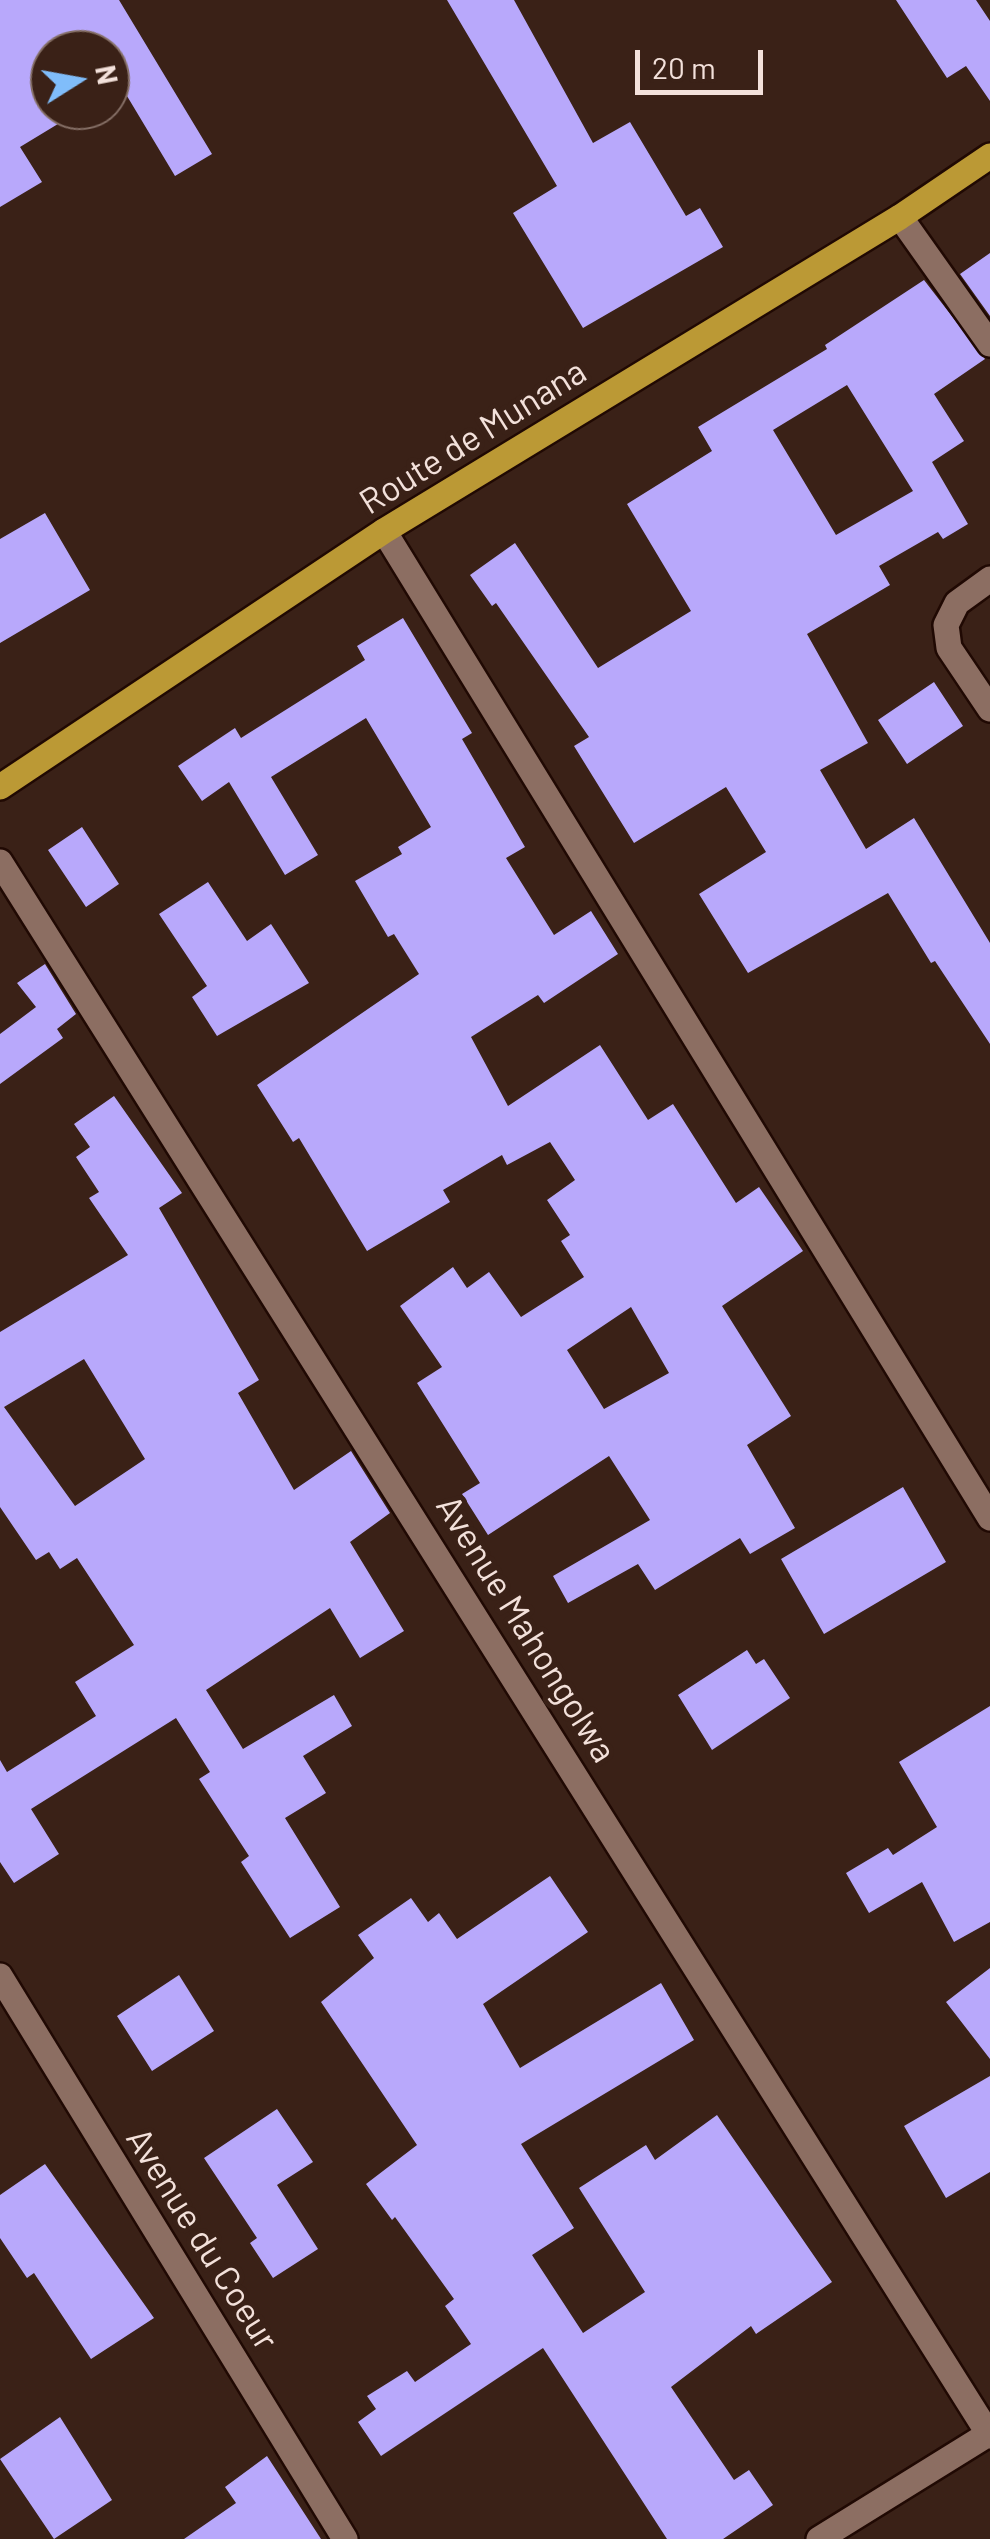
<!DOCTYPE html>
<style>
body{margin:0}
#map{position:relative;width:990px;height:2539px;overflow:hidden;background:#3a2117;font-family:Barlow,sans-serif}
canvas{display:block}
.north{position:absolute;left:30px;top:30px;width:100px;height:100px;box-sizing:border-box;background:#3a2117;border:2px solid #846e65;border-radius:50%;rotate:79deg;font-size:28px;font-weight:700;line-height:40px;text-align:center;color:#f3e1db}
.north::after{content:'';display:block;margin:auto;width:35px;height:45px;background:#80bdfa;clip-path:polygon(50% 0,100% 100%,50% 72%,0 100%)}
.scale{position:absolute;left:635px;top:50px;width:128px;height:45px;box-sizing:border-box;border:5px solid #f3e1db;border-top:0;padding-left:12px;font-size:30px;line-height:35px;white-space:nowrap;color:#f3e1db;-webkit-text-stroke:8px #3a2117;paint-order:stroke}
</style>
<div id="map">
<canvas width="990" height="2539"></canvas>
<div class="north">N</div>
<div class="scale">20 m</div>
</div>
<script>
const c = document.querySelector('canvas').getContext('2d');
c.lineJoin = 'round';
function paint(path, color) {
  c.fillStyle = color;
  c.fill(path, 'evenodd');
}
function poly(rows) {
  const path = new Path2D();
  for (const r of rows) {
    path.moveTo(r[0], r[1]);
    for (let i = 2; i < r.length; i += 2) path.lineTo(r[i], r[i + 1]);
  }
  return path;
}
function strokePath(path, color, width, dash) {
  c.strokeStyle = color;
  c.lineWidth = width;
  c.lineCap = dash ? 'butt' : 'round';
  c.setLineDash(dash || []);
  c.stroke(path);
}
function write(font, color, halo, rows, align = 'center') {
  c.font = font + ' Barlow,sans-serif';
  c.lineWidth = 10;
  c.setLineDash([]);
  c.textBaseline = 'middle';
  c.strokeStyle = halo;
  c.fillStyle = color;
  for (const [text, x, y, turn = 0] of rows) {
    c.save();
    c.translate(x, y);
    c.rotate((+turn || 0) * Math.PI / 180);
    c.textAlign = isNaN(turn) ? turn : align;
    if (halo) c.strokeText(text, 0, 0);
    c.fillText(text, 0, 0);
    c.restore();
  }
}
paint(poly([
 [0,0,119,0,212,154,175,176,121,86,110,92,110,50,50,50,50,110,81,110,20,147,42,182,0,207],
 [447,0,514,0,593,143,630,122,686,216,700,208,723,247,583,328,513,213,557,186],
 [896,0,976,0,990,21,990,101,966,66,947,78],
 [990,253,990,316,960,274],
 [924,280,985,359,934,394,964,441,932,462,968,524,943,539,938,532,879,566,890,585,807,634,868,743,820,770,866,849,914,818,990,943,990,1044,935,961,931,963,888,893,748,973,699,894,766,852,726,787,634,843,574,746,589,737,496,603,492,606,470,575,515,543,598,668,691,611,627,504,712,451,698,427,827,349,825,345],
 [847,385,913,491,836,535,773,430],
 [45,513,90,590,0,643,0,539],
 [403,618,472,733,462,739,525,847,506,858,554,935,591,911,618,954,544,1003,538,995,471,1037,508,1106,600,1045,648,1120,673,1104,736,1203,759,1187,803,1251,722,1306,791,1416,747,1445,795,1528,750,1554,740,1538,655,1590,638,1564,568,1603,553,1576,650,1520,609,1456,488,1535,462,1494,480,1483,417,1383,442,1367,400,1306,453,1267,467,1288,489,1272,521,1317,584,1277,561,1241,570,1235,547,1200,575,1180,550,1142,507,1165,502,1155,443,1190,450,1202,367,1251,299,1138,293,1142,257,1085,419,974,394,934,388,937,355,881,402,854,398,847,431,827,366,718,271,777,318,855,285,875,229,782,202,801,178,766,235,728,241,738,365,660,357,646],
 [631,1307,669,1373,604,1409,567,1350],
 [934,682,963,726,907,764,878,720],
 [82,827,119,884,86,907,48,850],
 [208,882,247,941,271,924,309,983,217,1036,192,997,207,986,159,914],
 [45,964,76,1014,57,1029,63,1038,0,1084,0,1034,36,1007,17,983],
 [114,1096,182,1193,159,1208,259,1380,238,1393,294,1490,351,1451,390,1513,350,1542,404,1631,360,1658,330,1608,206,1690,243,1749,334,1695,352,1726,303,1756,326,1793,285,1818,340,1907,290,1938,241,1862,249,1856,199,1779,210,1772,176,1718,31,1809,59,1854,14,1883,0,1862,0,1760,7,1772,96,1716,75,1682,134,1645,77,1558,60,1569,49,1552,36,1560,0,1507,0,1332,128,1255,89,1198,99,1192,76,1157,90,1147,74,1124],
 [84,1359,145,1459,75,1506,4,1407],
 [903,1487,946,1562,824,1634,781,1559],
 [747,1650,756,1664,764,1659,790,1698,712,1750,678,1695],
 [990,1706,990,1922,954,1942,922,1882,869,1913,846,1873,888,1848,893,1855,937,1827,899,1762],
 [550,1876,588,1932,483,2004,520,2068,661,1983,694,2040,521,2144,574,2228,532,2255,583,2333,645,2292,579,2188,646,2145,655,2160,717,2115,832,2282,756,2334,751,2326,671,2387,734,2480,749,2470,773,2505,723,2539,667,2539,543,2348,381,2456,358,2422,376,2409,367,2396,407,2371,415,2382,471,2344,445,2306,454,2299,395,2217,392,2220,366,2184,417,2145,321,2002,374,1958,358,1935,411,1898,428,1922,439,1913,457,1939],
 [990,1968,990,2059,946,2002],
 [179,1975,214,2031,152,2071,117,2016],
 [990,2076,990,2172,946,2198,904,2126],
 [277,2109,313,2162,277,2185,318,2249,273,2278,250,2243,257,2238,204,2158],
 [45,2164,154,2318,91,2359,34,2273,27,2278,0,2238,0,2195],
 [60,2417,112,2500,54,2539,0,2459],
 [267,2456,321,2539,184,2539,236,2503,225,2487]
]), '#b8a8fb');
const minor = poly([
 [900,217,990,344],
 [384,531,990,1518],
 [990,579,957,603,946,625,949,648,990,709],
 [0,862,990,2436],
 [0,1976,345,2539],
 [819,2539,990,2433]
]);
const major = poly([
 [0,787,384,531,900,217,990,156]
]);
strokePath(minor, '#200903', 30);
strokePath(major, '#200903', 30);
strokePath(minor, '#8c6e62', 25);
strokePath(major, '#bb9935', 25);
write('35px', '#f3e1db', '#3a2117', [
 ["Route de Munana",473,437,-32],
 ["Avenue Mahongolwa",526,1629,58],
 ["Avenue du Coeur",202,2239,58]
]);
</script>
